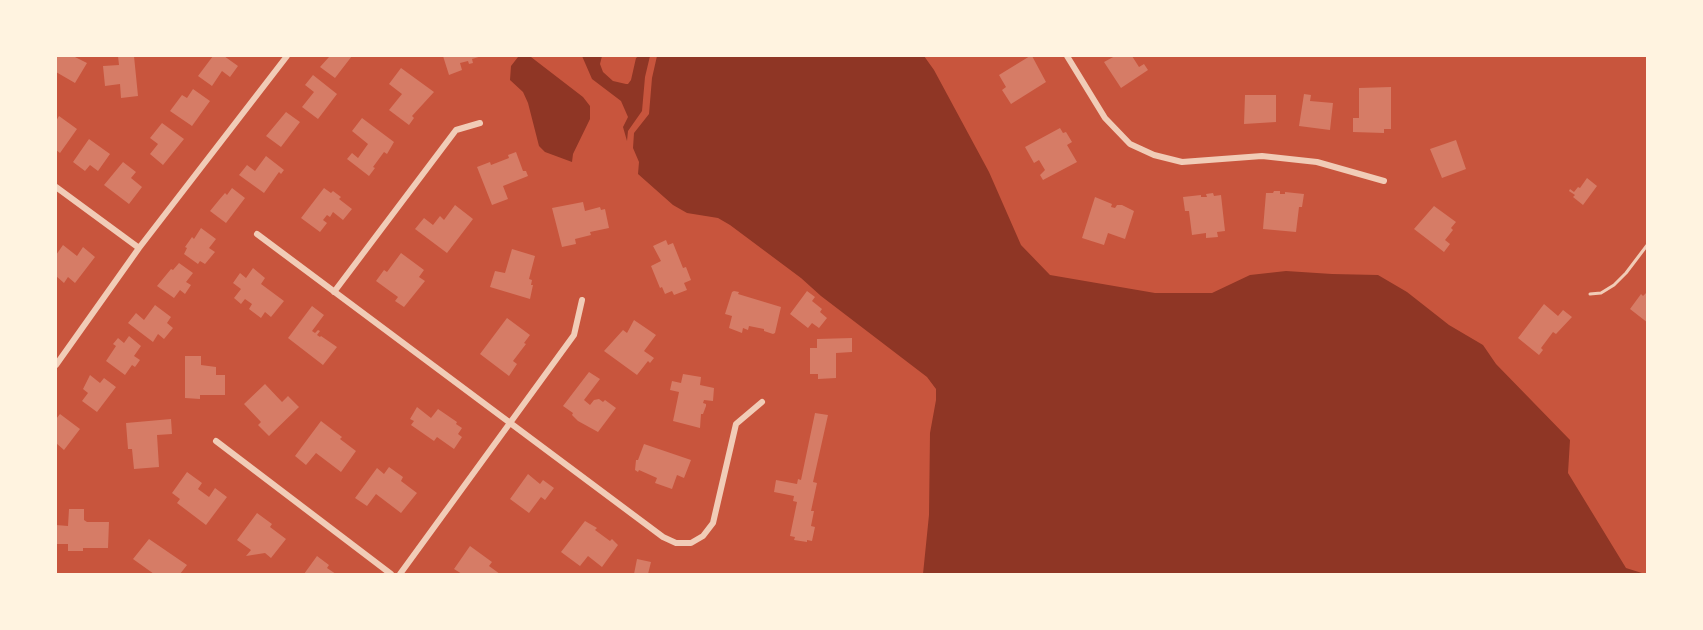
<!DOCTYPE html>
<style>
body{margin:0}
#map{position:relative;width:1703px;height:630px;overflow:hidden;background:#c8553d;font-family:"Times New Roman",serif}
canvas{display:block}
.frame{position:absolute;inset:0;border:57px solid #fff3e0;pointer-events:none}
</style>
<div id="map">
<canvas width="1703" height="630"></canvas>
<div class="frame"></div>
</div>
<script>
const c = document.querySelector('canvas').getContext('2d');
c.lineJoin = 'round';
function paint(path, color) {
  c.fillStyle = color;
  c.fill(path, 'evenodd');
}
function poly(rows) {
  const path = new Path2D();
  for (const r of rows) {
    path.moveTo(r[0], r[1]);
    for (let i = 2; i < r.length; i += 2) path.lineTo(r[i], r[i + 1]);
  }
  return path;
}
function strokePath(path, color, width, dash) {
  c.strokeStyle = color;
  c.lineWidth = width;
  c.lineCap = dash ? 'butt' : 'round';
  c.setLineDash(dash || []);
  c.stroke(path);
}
paint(poly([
 [582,56,602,56,600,64,603,72,613,81,626,84,628,84,631,80,636,58,639,56,650,56,645,77,642,111,628,131,627,141,623,127,628,117,621,101,592,79],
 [657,56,924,56,934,70,989,172,1021,245,1050,275,1155,293,1212,293,1250,275,1286,271,1332,274,1378,275,1407,292,1449,325,1483,345,1496,364,1570,440,1568,473,1626,568,1645,574,1647,572,1647,574,923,574,929,515,930,433,936,400,936,389,927,377,821,296,801,278,730,225,718,218,687,213,673,205,638,174,639,162,633,148,634,133,649,114,652,78],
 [518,57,531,57,583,97,590,106,590,119,573,154,572,162,545,152,539,146,528,103,523,92,510,80,511,66]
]), '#8f3625');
paint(poly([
 [56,56,73,56,87,63,75,83,56,72],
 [118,56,134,56,138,96,121,98,120,84,105,86,103,66,119,65],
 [213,56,224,56,238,66,230,77,222,71,212,86,198,76],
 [327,56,352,56,335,78,320,67,329,57],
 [443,56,482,56,472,59,473,63,469,64,468,61,460,63,462,70,449,75],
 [1030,56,1032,56,1046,82,1011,104,1002,90,1006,87,999,75],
 [1115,56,1132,56,1139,67,1144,64,1148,70,1121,88,1104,62],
 [401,68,434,92,412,116,414,118,409,125,389,110,402,94,389,84],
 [313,75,337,94,318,119,302,107,314,92,305,85],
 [1391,87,1391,129,1384,129,1384,133,1353,132,1353,118,1359,118,1359,88],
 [193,89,210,101,192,126,170,111,182,95,187,98],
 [1304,94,1311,95,1310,101,1333,103,1330,130,1299,126],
 [1245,95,1276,95,1276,122,1244,124],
 [286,112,300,122,281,147,266,136],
 [59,116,77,129,60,153,56,150,56,121],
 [362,118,394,142,387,154,384,152,373,167,375,168,369,176,347,159,352,153,358,158,368,144,352,131],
 [162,123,184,139,163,165,150,154,158,144,150,138],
 [1060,128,1063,133,1066,132,1072,142,1067,145,1077,162,1043,180,1040,175,1045,170,1039,160,1034,163,1025,147],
 [89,139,110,154,98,171,90,165,85,171,73,162],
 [1456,140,1466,169,1442,178,1430,149],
 [516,152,523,171,526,171,528,176,503,186,508,199,492,205,477,167,490,162,491,165,509,158,508,155],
 [266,156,284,170,281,174,279,172,264,193,239,175,247,165,255,171],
 [123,162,136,172,131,178,142,187,129,204,104,185],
 [1587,178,1597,186,1583,205,1573,197,1575,195,1569,191,1570,189,1574,192,1578,187,1580,188],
 [232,188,245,198,226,223,210,211,219,200,225,193,227,195],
 [324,188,331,193,333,191,341,197,339,199,352,209,343,220,333,212,330,217,327,215,323,220,327,223,320,232,301,218],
 [1274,191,1280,191,1280,194,1285,194,1285,192,1304,194,1302,207,1299,207,1296,232,1263,229,1266,193,1273,193],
 [1213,193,1214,196,1221,195,1225,231,1217,232,1218,237,1206,238,1206,233,1192,235,1189,211,1185,211,1183,197,1201,195,1201,197,1207,197,1206,194],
 [1095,197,1112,204,1111,207,1115,208,1117,205,1122,205,1134,211,1125,239,1108,233,1104,245,1082,238],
 [583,202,585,211,600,207,601,210,605,209,609,228,590,232,591,235,575,239,576,244,562,247,552,208],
 [455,205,473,219,447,253,415,229,424,218,433,225,440,216,444,220],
 [1434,206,1456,222,1451,228,1453,230,1445,240,1450,244,1444,252,1414,229],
 [201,228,216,239,209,248,215,252,205,264,200,261,198,264,184,254,187,248,185,247,192,237,194,239],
 [666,240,668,245,673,243,683,268,686,267,691,280,684,283,687,290,674,295,672,291,665,294,662,287,660,288,651,266,661,261,653,246],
 [63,245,77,256,83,247,95,257,75,283,68,277,64,283,56,276,56,255],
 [512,249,535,256,529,279,532,280,531,285,533,285,530,299,490,287,495,271,505,273],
 [401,253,424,270,419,277,425,281,404,307,395,301,398,297,376,281,384,270,387,272],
 [179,263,193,273,186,282,191,285,185,294,180,290,174,298,157,286,171,269,173,270],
 [253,268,265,278,261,284,284,301,271,317,265,312,261,318,249,309,252,304,245,299,241,304,234,298,241,289,233,283,240,273,246,278],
 [734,291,739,292,738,294,781,307,775,333,773,334,764,331,764,329,749,326,748,330,743,328,742,333,729,328,732,316,725,314,732,292],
 [807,291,815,297,812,301,822,309,820,312,827,318,819,328,812,323,808,328,790,314],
 [1648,291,1648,323,1630,309,1641,294,1643,296],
 [1544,304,1558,316,1563,310,1572,317,1556,334,1553,332,1541,348,1543,350,1539,355,1518,338],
 [155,305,171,317,167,323,173,328,164,339,158,334,153,342,128,323,136,313,144,320],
 [312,306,324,315,312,331,315,333,318,330,320,331,317,335,320,337,321,336,337,347,323,365,288,338],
 [507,318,530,335,524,343,526,344,513,361,517,364,509,376,480,354],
 [634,320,656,335,644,351,654,358,650,363,648,361,637,375,604,351,623,330,627,333],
 [129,336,141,346,134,356,140,360,135,367,132,365,125,375,106,361,116,346,113,344,118,338,124,343],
 [852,338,852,352,836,353,836,378,818,379,818,374,810,374,810,348,817,348,817,339],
 [185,356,201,356,201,365,216,367,216,375,225,375,225,395,200,395,200,399,185,398],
 [589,372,600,379,584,400,590,405,594,400,599,399,603,402,605,400,616,408,598,432,578,421,572,415,573,413,563,406],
 [683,374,701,377,700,385,714,388,713,401,704,400,703,403,706,404,706,406,703,414,701,414,700,428,673,421,679,392,670,390,672,381,681,383],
 [90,375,100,383,104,378,116,387,97,412,82,401,88,393,83,389],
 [265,384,282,402,288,396,299,407,269,436,258,425,261,422,244,404],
 [417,407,431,418,438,409,457,422,456,424,462,428,458,434,462,437,454,449,437,437,434,441,411,425,414,421,410,419],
 [815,413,828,415,813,482,817,483,811,511,814,511,811,526,815,527,812,541,807,540,807,542,794,540,795,537,790,536,797,502,793,501,794,496,774,492,776,480,797,484,798,479,801,480],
 [60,414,80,429,64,450,56,443,56,419],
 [171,419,172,434,157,435,159,467,134,469,132,449,128,449,126,423],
 [321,421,342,437,340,439,356,451,341,472,316,453,306,465,295,456],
 [644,444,691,460,684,478,677,475,672,489,655,483,657,478,639,470,638,472,635,470,636,460,638,460],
 [389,467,403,477,401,481,417,493,401,513,376,494,367,506,355,498,377,468,384,474],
 [187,472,202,483,198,489,209,497,215,488,227,497,206,525,177,503,180,499,172,493],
 [528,474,540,484,543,480,554,488,545,500,541,497,529,513,510,499],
 [69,509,84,509,84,520,87,522,109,522,108,548,83,548,83,551,68,551,68,544,56,544,56,525,68,526],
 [257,513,272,524,270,527,286,539,271,558,265,553,246,556,251,550,237,540],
 [585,521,597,528,595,530,610,541,612,539,618,545,602,567,588,556,580,566,561,552],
 [149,539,187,565,180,574,154,574,133,559],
 [470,546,492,562,489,566,500,574,462,574,454,569],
 [317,556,329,565,327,568,336,574,304,574],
 [637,559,651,562,648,574,634,574]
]), '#d67c66');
strokePath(poly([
 [1590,294,1601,293,1614,285,1626,273,1648,244]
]), '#f1ccb7', 3);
strokePath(poly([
 [1067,56,1105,118,1130,144,1154,155,1182,162,1262,156,1317,162,1384,181],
 [56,187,139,248],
 [257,234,663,537,676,543,691,543,703,536,713,523,736,424,762,402],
 [334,292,456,130,480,123],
 [56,365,139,248,287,56],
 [216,441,391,574],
 [400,574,574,335,582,300]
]), '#f1ccb7', 6);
</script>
